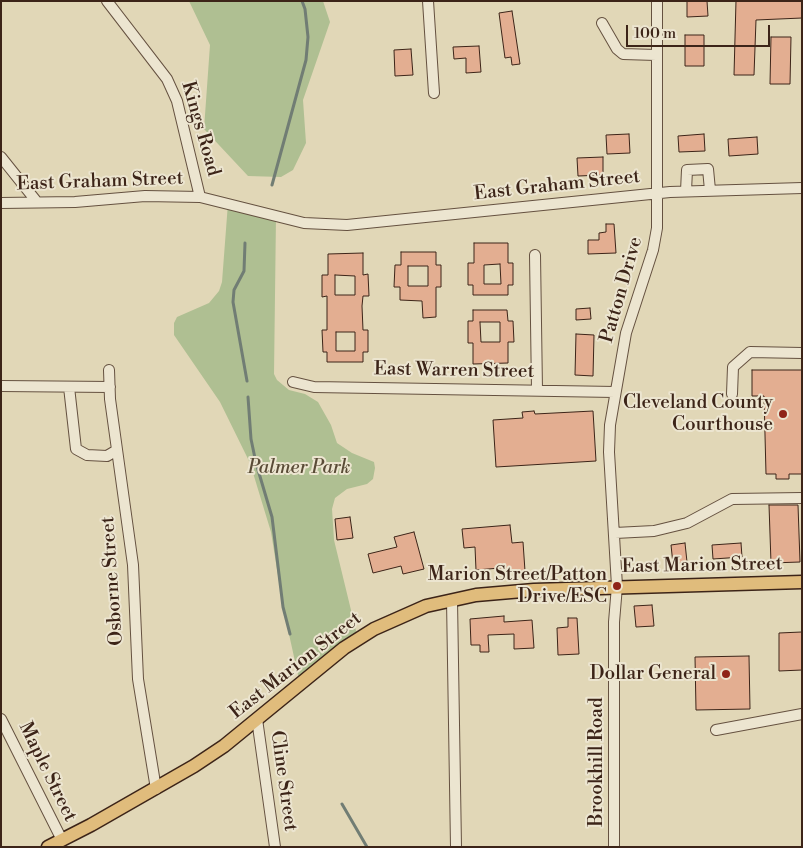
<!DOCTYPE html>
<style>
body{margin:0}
#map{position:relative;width:803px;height:848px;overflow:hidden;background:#e1d7b7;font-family:"Libre Bodoni",serif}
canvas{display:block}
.frame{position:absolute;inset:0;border:2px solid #3c2418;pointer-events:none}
.scale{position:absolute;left:626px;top:25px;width:144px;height:22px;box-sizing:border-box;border:2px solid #3c2418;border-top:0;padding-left:6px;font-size:15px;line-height:18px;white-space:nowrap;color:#3c2418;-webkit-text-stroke:4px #ece5d0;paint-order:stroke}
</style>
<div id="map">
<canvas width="803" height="848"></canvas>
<div class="frame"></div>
<div class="scale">100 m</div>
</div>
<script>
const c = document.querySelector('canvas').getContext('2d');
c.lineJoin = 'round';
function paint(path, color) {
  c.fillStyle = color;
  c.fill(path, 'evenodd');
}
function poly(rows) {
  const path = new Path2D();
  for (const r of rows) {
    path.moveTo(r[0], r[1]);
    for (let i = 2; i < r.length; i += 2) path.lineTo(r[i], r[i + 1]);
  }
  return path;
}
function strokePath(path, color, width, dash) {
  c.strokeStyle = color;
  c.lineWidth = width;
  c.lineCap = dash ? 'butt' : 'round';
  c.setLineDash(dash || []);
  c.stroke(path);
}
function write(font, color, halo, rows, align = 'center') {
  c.font = font + ' "Libre Bodoni",serif';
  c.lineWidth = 4;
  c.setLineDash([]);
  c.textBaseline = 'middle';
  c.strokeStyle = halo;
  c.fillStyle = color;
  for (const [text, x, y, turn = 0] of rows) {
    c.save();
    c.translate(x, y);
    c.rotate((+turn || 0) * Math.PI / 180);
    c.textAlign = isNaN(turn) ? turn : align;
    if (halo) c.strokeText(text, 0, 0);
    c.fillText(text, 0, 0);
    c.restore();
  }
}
paint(poly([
 [189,1,323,1,330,22,303,100,306,143,293,170,281,177,248,176,204,129,210,45],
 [228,203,276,216,274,374,277,380,289,390,305,394,318,402,331,425,337,443,352,453,374,462,375,468,373,479,367,484,347,489,335,498,332,509,334,540,358,639,300,684,283,607,271,532,250,463,220,402,174,335,174,323,177,317,209,303,219,291,222,282]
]), '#afbf92');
strokePath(poly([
 [272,185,306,60,308,37,305,9,302,1],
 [245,243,244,271,234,290,233,302,247,381],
 [248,397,251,439,256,463,272,517,283,607,290,634],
 [342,804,367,847]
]), '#717d74', 3);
const building = poly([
 [687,1,707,1,708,16,687,17,687,1],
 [736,1,802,1,802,18,756,20,754,75,734,75,736,1],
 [512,11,520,64,512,65,511,57,505,58,499,13,512,11],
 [685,35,704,35,704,66,685,66,685,35],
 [771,37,791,37,790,84,770,84,771,37],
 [479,46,481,72,466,73,466,58,454,59,453,47,479,46],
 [411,49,413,75,395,76,394,50,411,49],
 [629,134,630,153,607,154,606,135,629,134],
 [704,134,705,151,679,152,678,136,704,134],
 [757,137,758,154,729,156,728,139,757,137],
 [603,157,603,175,578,176,577,158,603,157],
 [606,224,614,224,616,253,588,254,588,240,599,240,599,233,606,232,606,224],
 [474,243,508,243,508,263,513,263,513,285,508,285,508,295,473,295,473,285,468,285,468,263,474,263,474,243],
 [500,264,501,284,484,284,484,265,500,264],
 [401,252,436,252,436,265,441,265,441,287,436,287,436,317,423,318,422,301,400,300,400,287,394,287,395,265,401,265,401,252],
 [408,266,428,266,428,286,408,286,408,266],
 [363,253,363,275,368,274,369,296,363,296,362,306,363,330,368,330,368,352,363,352,363,362,327,362,327,352,323,352,322,330,327,330,327,296,322,297,322,275,328,275,328,254,363,253],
 [335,275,355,276,355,295,335,295,335,275],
 [336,332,355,332,355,351,336,351,336,332],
 [590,308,591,319,576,320,576,309,590,308],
 [473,310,507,310,508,321,513,321,514,342,508,342,508,363,473,364,473,343,468,343,468,321,473,321,473,310],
 [480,322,500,322,500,342,481,342,480,322],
 [576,334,594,335,593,376,575,375,576,334],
 [752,370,802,370,802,474,789,474,789,479,776,479,776,474,766,474,764,396,752,396,752,370],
 [534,411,535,414,593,411,596,461,496,467,493,420,523,418,522,412,534,411],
 [769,505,798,505,800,562,771,563,769,505],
 [350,517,353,538,337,540,335,519,350,517],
 [510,525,512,543,523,542,525,571,500,573,500,568,476,570,475,547,464,548,462,529,510,525],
 [414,532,424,569,403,574,401,566,373,573,368,554,397,547,394,537,414,532],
 [685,543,687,562,673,564,671,545,685,543],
 [741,543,742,557,713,559,712,545,741,543],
 [652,605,654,626,636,627,634,606,652,605],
 [504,616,504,622,532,620,534,648,514,649,514,634,488,635,489,652,480,652,480,645,471,645,470,619,504,616],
 [568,618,577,618,579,654,558,655,557,628,568,627,568,618],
 [802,632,802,670,779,671,779,633,802,632],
 [749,656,750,709,696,710,695,657,749,656]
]);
paint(building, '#e3ae91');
strokePath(building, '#3c2418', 1);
const minor = poly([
 [107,1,167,79,177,101,200,197],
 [428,1,434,93],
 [602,23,617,49,623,54,656,55],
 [1,157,37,202],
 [686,191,687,170,708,169,710,190],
 [1,203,75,202,145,196,200,197,304,223,347,225,670,192,802,188],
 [535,255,537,390],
 [109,370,110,399,133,565,138,679,156,789],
 [293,382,314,387,615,392],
 [1,386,110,387],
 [69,387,76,449,87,455,107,456,117,450],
 [732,394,733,367,750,352,802,353],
 [615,533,654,531,687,523,732,499,802,498],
 [452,600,456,847],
 [1,719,62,840],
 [257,719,275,847],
 [716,730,802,714],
 [614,847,614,622,617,586,609,452,610,425,626,333,653,250,657,228,657,1]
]);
const major = poly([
 [48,847,91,825,194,766,224,746,344,648,374,629,426,606,476,595,534,590,802,582]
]);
strokePath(minor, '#655140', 12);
strokePath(major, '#3c2418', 15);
strokePath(minor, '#ece5d0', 10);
strokePath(major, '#e0bc7c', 12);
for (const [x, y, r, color] of [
 [783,414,5,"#8f2418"],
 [617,586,5,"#8f2418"],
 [726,674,5,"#8f2418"]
]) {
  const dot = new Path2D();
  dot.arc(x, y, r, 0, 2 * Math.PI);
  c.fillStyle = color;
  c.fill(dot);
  strokePath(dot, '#ece5d0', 2);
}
write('19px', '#3c2418', '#ece5d0', [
 ["Kings Road",200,129,74],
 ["East Graham Street",100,182,-2],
 ["East Graham Street",557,186,-6],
 ["Patton Drive",622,290,-74],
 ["East Warren Street",454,371,1],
 ["East Marion Street",702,566,-1],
 ["Osborne Street",113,581,-94],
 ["East Marion Street",296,666,-38],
 ["Brookhill Road",597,762,-90],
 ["Maple Street",47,772,64],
 ["Cline Street",283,781,82]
]);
write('19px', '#3c2418', '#ece5d0', [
 ["Cleveland County",773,403],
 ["Courthouse",773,425],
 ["Marion Street/Patton",607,575],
 ["Drive/ESC",607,597],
 ["Dollar General",716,674]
], 'right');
write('italic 19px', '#594b36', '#ece5d0', [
 ["Palmer Park",299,468]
]);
</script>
